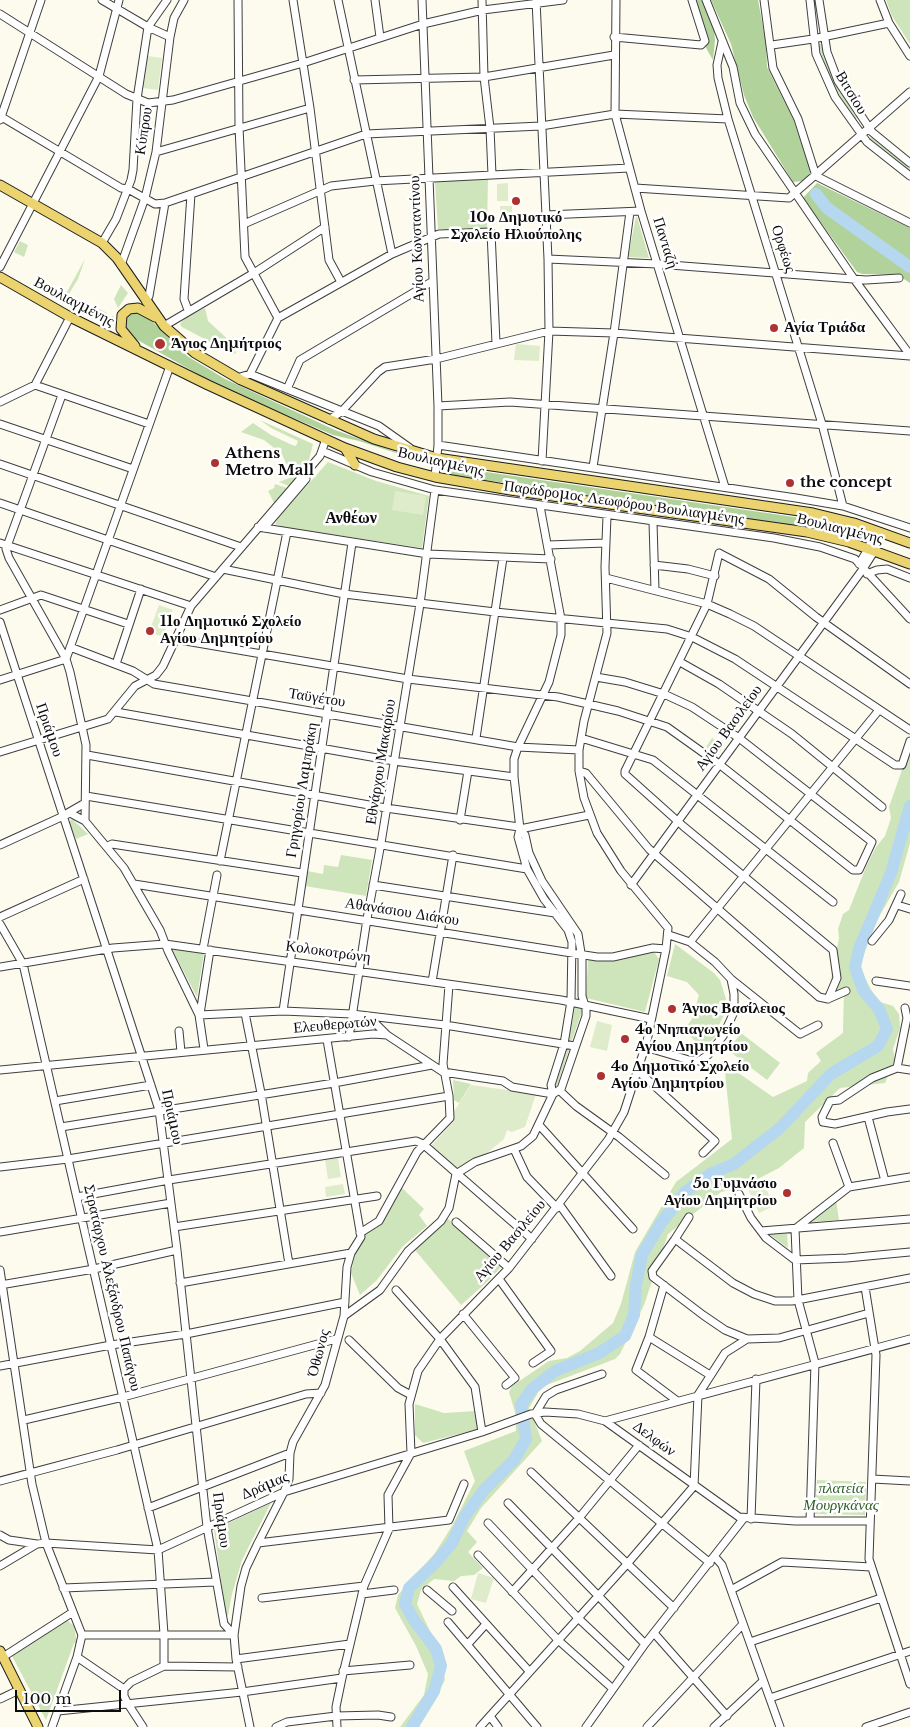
<!DOCTYPE html>
<meta charset="utf-8">
<style>
body{margin:0}
#map{position:relative;width:910px;height:1727px;overflow:hidden;background:#fdfbed;font-family:"Libre Baskerville",serif}
canvas{display:block}
.scale{position:absolute;left:15px;top:1690px;width:106px;height:22px;box-sizing:border-box;border:2px solid #0c0c0c;border-top:0;padding-left:6px;font-size:15px;line-height:18px;white-space:nowrap;color:#0c0c0c;-webkit-text-stroke:4px #fff;paint-order:stroke}
</style>
<div id="map">
<canvas width="910" height="1727"></canvas>
<div class="scale">100 m</div>
</div>
<script>
const c = document.querySelector('canvas').getContext('2d');
c.lineJoin = 'round';
function paint(path, color) {
  c.fillStyle = color;
  c.fill(path, 'evenodd');
}
function poly(rows) {
  const path = new Path2D();
  for (const r of rows) {
    path.moveTo(r[0], r[1]);
    for (let i = 2; i < r.length; i += 2) path.lineTo(r[i], r[i + 1]);
  }
  return path;
}
function strokePath(path, color, width, dash) {
  c.strokeStyle = color;
  c.lineWidth = width;
  c.lineCap = dash ? 'butt' : 'round';
  c.setLineDash(dash || []);
  c.stroke(path);
}
function write(font, color, halo, rows, align = 'center') {
  c.font = font + ' "Libre Baskerville",serif';
  c.lineWidth = 5;
  c.setLineDash([]);
  c.textBaseline = 'middle';
  c.strokeStyle = halo;
  c.fillStyle = color;
  for (const [text, x, y, turn = 0] of rows) {
    c.save();
    c.translate(x, y);
    c.rotate((+turn || 0) * Math.PI / 180);
    c.textAlign = isNaN(turn) ? turn : align;
    if (halo) c.strokeText(text, 0, 0);
    c.fillText(text, 0, 0);
    c.restore();
  }
}
paint(poly([
 [886,0,910,0,910,44,892,16],
 [818,44,821,44,834,80,831,82],
 [835,83,857,118,855,120,832,85],
 [871,137,910,168,910,172,869,140],
 [488,178,487,229,438,229,435,182],
 [636,217,637,217,649,258,628,257],
 [20,241,28,245,24,257,14,252],
 [85,259,78,279,64,302,62,301],
 [121,285,128,293,118,308,114,299],
 [205,308,208,321,233,344,236,353,233,354,182,327,180,324,185,318],
 [80,309,89,312,100,309,107,313,105,320,109,322,112,316,114,317,113,327],
 [260,420,313,444,308,464,289,486,279,482,292,477,282,454,264,440,241,432,253,423,271,435,292,445,296,446,298,441,271,428],
 [328,462,376,481,429,496,422,548,283,527,275,524,279,517],
 [275,484,287,488,274,503,268,491,274,488],
 [712,738,724,746,716,757,705,749],
 [910,747,910,843,899,882,872,929,860,968,877,1001,893,1006,899,1014,900,1028,893,1049,895,1059,885,1083,840,1088,805,1122,804,1148,779,1168,740,1188,721,1192,668,1234,644,1305,620,1354,615,1359,544,1386,539,1391,529,1408,542,1441,481,1508,467,1531,477,1542,468,1552,483,1568,474,1575,461,1576,454,1581,434,1579,421,1590,417,1604,439,1650,445,1680,419,1727,400,1727,424,1695,428,1674,416,1646,395,1608,398,1595,435,1553,452,1526,475,1481,464,1451,516,1431,515,1412,509,1392,512,1386,549,1361,567,1358,580,1351,613,1323,621,1304,635,1252,676,1182,732,1139,724,1063,773,1097,807,1081,808,1073,821,1061,816,1053,843,1033,844,990,836,993,831,991,830,985,839,938,838,929,843,914,849,910,866,867,876,847,885,836,891,818,889,807],
 [72,819,88,834,76,839,69,822],
 [341,855,372,860,366,896,305,886,307,871,323,874,324,865,338,867],
 [675,944,714,973,720,980,726,999,724,1015,715,1033,716,1036,695,1057,690,1054,696,1042,684,1030,692,1019,699,995,687,982,667,976],
 [174,949,204,953,197,997,173,951],
 [654,952,659,959,645,1012,586,998,588,960,604,961],
 [575,1006,581,1007,582,1011,572,1040,569,1041],
 [356,1018,372,1025,374,1027,355,1031,353,1027],
 [741,1033,780,1063,767,1080,728,1050],
 [566,1049,569,1050,557,1086,555,1087],
 [453,1080,471,1084,459,1103,454,1100],
 [401,1187,424,1209,419,1215,427,1226,403,1246,376,1281,360,1295,351,1273,355,1254,365,1233,381,1223],
 [836,1200,839,1220,811,1222,810,1221],
 [447,1218,502,1266,488,1281,461,1305,415,1250],
 [787,1232,788,1248,769,1234],
 [415,1404,444,1413,476,1411,479,1429,423,1443,415,1435],
 [817,1480,866,1482,865,1515,815,1514],
 [271,1503,242,1560,232,1594,228,1615,226,1616,214,1530],
 [67,1620,74,1626,77,1643,74,1643,46,1720,12,1656]
]), '#cee4ba');
paint(poly([
 [696,0,702,0,714,29,715,40,713,60,705,46,706,37],
 [711,0,758,0,766,43,767,67,794,121,811,172,803,181,793,182,753,117,744,95,731,44],
 [817,183,910,228,910,283,898,275,862,274,857,272,803,198],
 [138,311,147,316,187,356,225,379,335,430,421,461,359,441,333,435,219,386,127,334,123,323,130,314],
 [452,467,794,517,850,528,863,540,793,525,451,475]
]), '#b1d39b');
paint(poly([
 [148,56,162,58,158,90,143,88],
 [508,183,508,201,497,201,497,184],
 [500,206,512,206,512,223,500,224],
 [516,344,540,346,539,361,514,360],
 [395,491,426,496,423,515,392,510],
 [159,605,173,610,163,637,149,632],
 [597,1021,612,1025,607,1051,590,1047],
 [471,1085,536,1094,525,1127,512,1132,507,1130,504,1139,481,1158,456,1169,431,1146,454,1121,453,1113],
 [338,1158,341,1177,328,1179,325,1160],
 [763,1182,774,1206,759,1213,748,1189],
 [343,1184,345,1194,326,1197,325,1187],
 [478,1573,494,1578,486,1603,471,1599]
]), '#dfeccb');
strokePath(poly([
 [816,194,827,208,910,267],
 [412,1727,434,1691,441,1666,436,1649,414,1620,405,1604,409,1588,436,1562,452,1543,465,1516,484,1490,514,1460,526,1439,521,1405,532,1389,555,1371,599,1353,625,1336,634,1315,636,1285,642,1255,661,1223,685,1192,710,1174,734,1164,780,1128,831,1074,878,1046,887,1029,879,1009,863,990,855,967,859,949,891,873,910,806]
]), '#b6d7f0', 12);
const minor = poly([
 [102,0,148,27,170,37],
 [238,0,239,127,245,257,278,318],
 [293,0,310,108,329,260,341,282],
 [338,0,392,254],
 [375,0,380,37],
 [422,0,438,406,438,445,435,477],
 [482,0,484,77,490,128,492,175],
 [536,0,548,259,549,331,542,461],
 [616,0,615,114,641,211,725,487],
 [706,0,733,67,740,103,755,134,854,279,910,355],
 [764,0,773,68,798,119,816,176,910,223],
 [810,0,816,54,835,97,867,142,910,176],
 [819,0,827,52,838,81,872,132,910,163],
 [880,0,889,23,910,56],
 [0,14,126,94,148,103,173,100,303,63,423,24,483,10,563,0],
 [614,37,701,45,705,41,692,0],
 [722,42,717,65,718,78,728,119,822,424,843,506],
 [772,45,813,39,889,23],
 [354,80,484,77,614,55],
 [0,116,121,188,128,189,155,204,165,203,366,134,541,126,615,114,728,119],
 [0,120,41,0],
 [156,152,310,108],
 [635,188,789,198,910,92],
 [546,215,641,211],
 [244,224,331,186,375,181,629,168],
 [102,243,116,219,131,180,133,170,137,99,148,27,167,0],
 [548,259,657,264,866,280,899,278],
 [121,265,145,198,156,152,170,37,174,18,184,0],
 [0,267,99,76,119,0],
 [146,302,149,296,165,203],
 [188,310,184,299,191,194],
 [164,326,254,273,325,227],
 [250,374,379,426,410,448],
 [237,378,250,374,278,318,392,254,439,234,491,232,496,343],
 [35,385,149,424],
 [287,389,300,360,433,281],
 [62,395,6,549,9,558,66,659,70,672,86,745,85,821],
 [0,402,35,385,70,317],
 [438,406,510,402,910,431],
 [329,420,342,411,378,372,385,367,436,359,549,331,614,333,910,356],
 [0,424,133,469],
 [438,445,796,498,843,506,910,528],
 [327,453,372,472,435,490,774,538,820,547,855,559,910,619],
 [0,464,241,547],
 [593,467,614,333,630,212],
 [0,503,216,577],
 [540,506,561,619,561,635,549,682,518,747,514,759,514,777,520,829,518,837,527,869,544,899,568,930,572,942,571,1001,564,1044,551,1085,553,1094],
 [653,522,655,590],
 [258,527,428,554,551,559],
 [264,528,306,479],
 [0,543,191,606],
 [548,545,606,543],
 [859,564,868,549,875,530],
 [654,565,688,569,715,576],
 [223,569,344,594,495,612,667,629,692,637,735,659,895,765,902,765,910,741],
 [867,574,877,570,887,569,910,578],
 [606,578,707,604,730,614,754,626,910,730],
 [0,610,41,595,128,624],
 [0,622,159,1110,177,1250,207,1527,224,1624,234,1635],
 [174,639,408,679,558,697,618,711,667,727,719,764,853,870,859,870,872,842,739,738,692,707,664,694,625,682,596,677],
 [70,647,133,671,154,684,518,747,579,750],
 [680,662,719,684,792,734,882,807],
 [116,664,141,589],
 [0,680,66,659,170,366],
 [116,712,394,761,514,777],
 [476,738,503,558],
 [581,738,653,760,833,902],
 [0,752,108,719,135,686,156,675,163,666,191,606,320,456,326,439],
 [87,755,386,808,519,827],
 [579,771,586,773,649,849,819,997,828,999,846,991],
 [86,796,527,869],
 [66,814,85,803],
 [460,820,468,771],
 [520,829,589,815],
 [0,845,70,813,85,821,124,868,160,930,168,951,199,1015,204,1049],
 [108,846,112,844,302,873],
 [220,861,287,532],
 [134,884,597,957,613,957,653,948,666,949],
 [373,885,555,913],
 [631,885,863,569,875,550,881,532],
 [897,905,910,909],
 [0,917,84,879],
 [0,924,23,964,158,1550,164,1634,164,1666],
 [872,941,889,920,901,894],
 [690,942,879,710],
 [203,949,217,875],
 [0,967,113,948,165,944,561,1000,651,1019],
 [731,979,800,1034,818,1025],
 [876,981,910,986],
 [432,982,453,855],
 [828,999,837,978,833,950,683,826,625,774,625,771,707,604,719,553,769,579,816,617,910,684],
 [905,1008,907,1018,897,1068,872,1078,839,1100,830,1101,822,1117,823,1122,835,1124,887,1112,910,1109],
 [283,1011,352,543],
 [245,1013,261,1093,289,1264],
 [200,1014,210,950],
 [199,1015,283,1011,352,1014,445,1025,575,1046],
 [368,1016,387,1035],
 [179,1031,181,1052],
 [349,1037,367,919,381,843,420,604,435,490],
 [327,1040,361,1237,351,1253,347,1267,344,1316],
 [645,1047,689,1060,699,1061,708,1055,723,1036,734,1012,734,994,731,979,715,962,690,942,669,935],
 [897,1068,910,1070],
 [0,1070,373,1034,387,1035,443,1072,503,1081,512,1087,553,1094],
 [638,1071,715,1141,703,1153],
 [559,1090,576,1106,619,1137,665,1175],
 [55,1101,151,1085],
 [868,1117,885,1181],
 [540,1126,633,1229],
 [61,1127,334,1083,432,1065],
 [833,1143,849,1187],
 [514,1149,527,1177,557,1208],
 [0,1167,68,1159,449,1096],
 [739,1194,751,1218,766,1238,795,1260,847,1258,910,1252],
 [77,1197,169,1180,416,1141,423,1144,532,1239],
 [559,1204,611,1276],
 [456,1222,509,1268],
 [174,1227,377,1196],
 [761,1231,910,1219],
 [0,1232,171,1203],
 [360,1233,379,1221,417,1152,450,1118,449,1096,443,1064,449,985],
 [675,1239,689,1217],
 [0,1270,32,1484,46,1543,82,1635,77,1657,52,1727],
 [499,1279,551,1351,533,1363],
 [180,1283,351,1253],
 [0,1285,94,1269,177,1250],
 [664,1285,649,1337,636,1370,676,1400],
 [865,1287,876,1355,869,1559,910,1684],
 [396,1290,440,1339,475,1387,482,1432],
 [869,1313,779,1338,747,1339,725,1330,703,1315,653,1277,652,1271,675,1239,733,1283,754,1294,775,1301,792,1301,910,1278],
 [463,1314,515,1378,506,1385],
 [649,1337,710,1375],
 [349,1340,398,1388,411,1395],
 [0,1366,111,1345,186,1334,345,1302],
 [535,1414,541,1424,710,1563],
 [535,1414,546,1396,556,1390,602,1374],
 [24,1420,123,1397,336,1339],
 [605,1421,910,1339],
 [531,1472,674,1608],
 [872,1479,910,1481],
 [0,1481,117,1450,306,1394,321,1393],
 [508,1503,645,1644],
 [148,1508,290,1453],
 [751,1519,756,1379],
 [810,1521,815,1363,798,1300,795,1229,849,1187,910,1177],
 [488,1523,578,1618,629,1666],
 [0,1535,9,1540,37,1544],
 [258,1543,449,1520,464,1484],
 [478,1555,558,1640,613,1689],
 [715,1557,722,1565,731,1590,780,1727],
 [0,1566,37,1544,46,1543,158,1550,284,1492,482,1432,531,1414,545,1412,578,1414,605,1421,739,1517,795,1521,870,1521],
 [453,1587,529,1671],
 [63,1588,216,1582],
 [427,1590,452,1611],
 [731,1590,782,1562,871,1567],
 [512,1592,579,1518,639,1445],
 [362,1594,394,1590],
 [262,1598,364,1586],
 [448,1622,537,1727],
 [654,1633,727,1716],
 [82,1635,234,1635],
 [750,1642,881,1598],
 [468,1644,486,1624],
 [3,1657,73,1612],
 [77,1657,124,1689],
 [236,1659,350,1644],
 [343,1671,410,1665],
 [124,1689,131,1682,164,1666,238,1667],
 [124,1689,124,1696,128,1704,143,1727],
 [770,1698,910,1651],
 [0,1699,19,1690],
 [58,1711,242,1692,342,1678],
 [490,1716,498,1727],
 [250,1727,236,1659,234,1635,241,1586,246,1568,258,1543,284,1492,289,1479,290,1453,293,1442,325,1385,344,1316,380,1290,408,1251,441,1221,449,1208,456,1174,475,1162,521,1146,533,1136,553,1094,561,1089,586,1016,586,1009,582,996,582,959,578,934,542,881,529,853,525,835,520,829],
 [276,1727,287,1722,336,1716,378,1715,391,1717],
 [337,1727,336,1707,342,1678,364,1586,389,1529,388,1495,411,1453,409,1404,418,1371,440,1339,509,1268,608,1140,624,1112,647,1041,666,949,668,928,621,871,597,833,584,798,579,771,579,750,584,721,607,633,605,567,607,516],
 [480,1727,627,1564,694,1486,698,1395,725,1353,747,1339],
 [586,1727,645,1644,744,1518],
 [647,1727,743,1624],
 [714,1727,763,1681],
 [866,1727,910,1712]
]);
const major = poly([
 [0,185,102,243,117,258,164,326,195,353,241,380,374,439,437,458,813,513,854,523,910,543],
 [0,277,70,317,208,385,345,448,397,467,435,477,510,490,807,532,849,542,910,564],
 [135,346,121,329,122,315,129,309,138,308,155,317],
 [345,448,355,465],
 [0,1651,38,1727]
]);
strokePath(minor, '#3f3f3f', 9);
strokePath(major, '#1d1d1d', 11);
strokePath(minor, '#fff', 7);
strokePath(major, '#ebd36f', 9);
for (const [x, y, r, color] of [
 [516,201,5,"#ae3232"],
 [774,328,5,"#ae3232"],
 [160,344,6,"#ae3232"],
 [215,463,5,"#ae3232"],
 [790,483,5,"#ae3232"],
 [150,631,5,"#ae3232"],
 [672,1009,5,"#ae3232"],
 [625,1039,5,"#ae3232"],
 [601,1076,5,"#ae3232"],
 [787,1193,5,"#ae3232"]
]) {
  const dot = new Path2D();
  dot.arc(x, y, r, 0, 2 * Math.PI);
  c.fillStyle = color;
  c.fill(dot);
  strokePath(dot, '#fff', 2);
}
write('15px', '#0c0c0c', '#fff', [
 ["Βιτσίου",851,93,59],
 ["Κύπρου",144,131,-81],
 ["Αγίου Κωνσταντίνου",417,239,-92],
 ["Πανταζή",665,243,73],
 ["Ορφέως",783,249,72],
 ["Βουλιαγμένης",74,302,28],
 ["Βουλιαγμένης",441,462,13],
 ["Παράδρομος Λεωφόρου Βουλιαγμένης",624,503,8],
 ["Βουλιαγμένης",840,529,14],
 ["Ταϋγέτου",317,698,9],
 ["Αγίου Βασιλείου",729,728,-54],
 ["Πριάμου",49,730,71],
 ["Εθνάρχου Μακαρίου",381,762,-81],
 ["Γρηγορίου Λαμπράκη",302,790,-81],
 ["Αθανάσιου Διάκου",402,912,9],
 ["Κολοκοτρώνη",328,952,8],
 ["Ελευθερωτών",335,1025,-5],
 ["Πριάμου",172,1117,78],
 ["Αγίου Βασιλείου",510,1241,-50],
 ["Στρατάρχου Αλεξάνδρου Παπάγου",112,1288,77],
 ["Όθωνος",319,1353,-75],
 ["Δελφών",654,1439,36],
 ["Δράμας",265,1486,-23],
 ["Πριάμου",221,1520,82]
]);
write('bold 15px', '#0c0c0c', '#fff', [
 ["10ο Δημοτικό",516,218,"center"],
 ["Σχολείο Ηλιούπολης",516,235,"center"],
 ["Αγία Τριάδα",784,328],
 ["Άγιος Δημήτριος",171,344],
 ["Athens",225,454],
 ["Metro Mall",225,471],
 ["the concept",800,483],
 ["11ο Δημοτικό Σχολείο",160,622],
 ["Αγίου Δημητρίου",160,639],
 ["Άγιος Βασίλειος",682,1009],
 ["4ο Νηπιαγωγείο",635,1030],
 ["Αγίου Δημητρίου",635,1047],
 ["4ο Δημοτικό Σχολείο",611,1067],
 ["Αγίου Δημητρίου",611,1084],
 ["5ο Γυμνάσιο",777,1184,"right"],
 ["Αγίου Δημητρίου",777,1201,"right"]
], 'left');
write('italic 15px', '#2c5d23', '#fff', [
 ["πλατεία",841,1489],
 ["Μουργκάνας",841,1506]
]);
write('bold 16px', '#0c0c0c', '#fff', [
 ["Ανθέων",351,518]
]);
</script>
